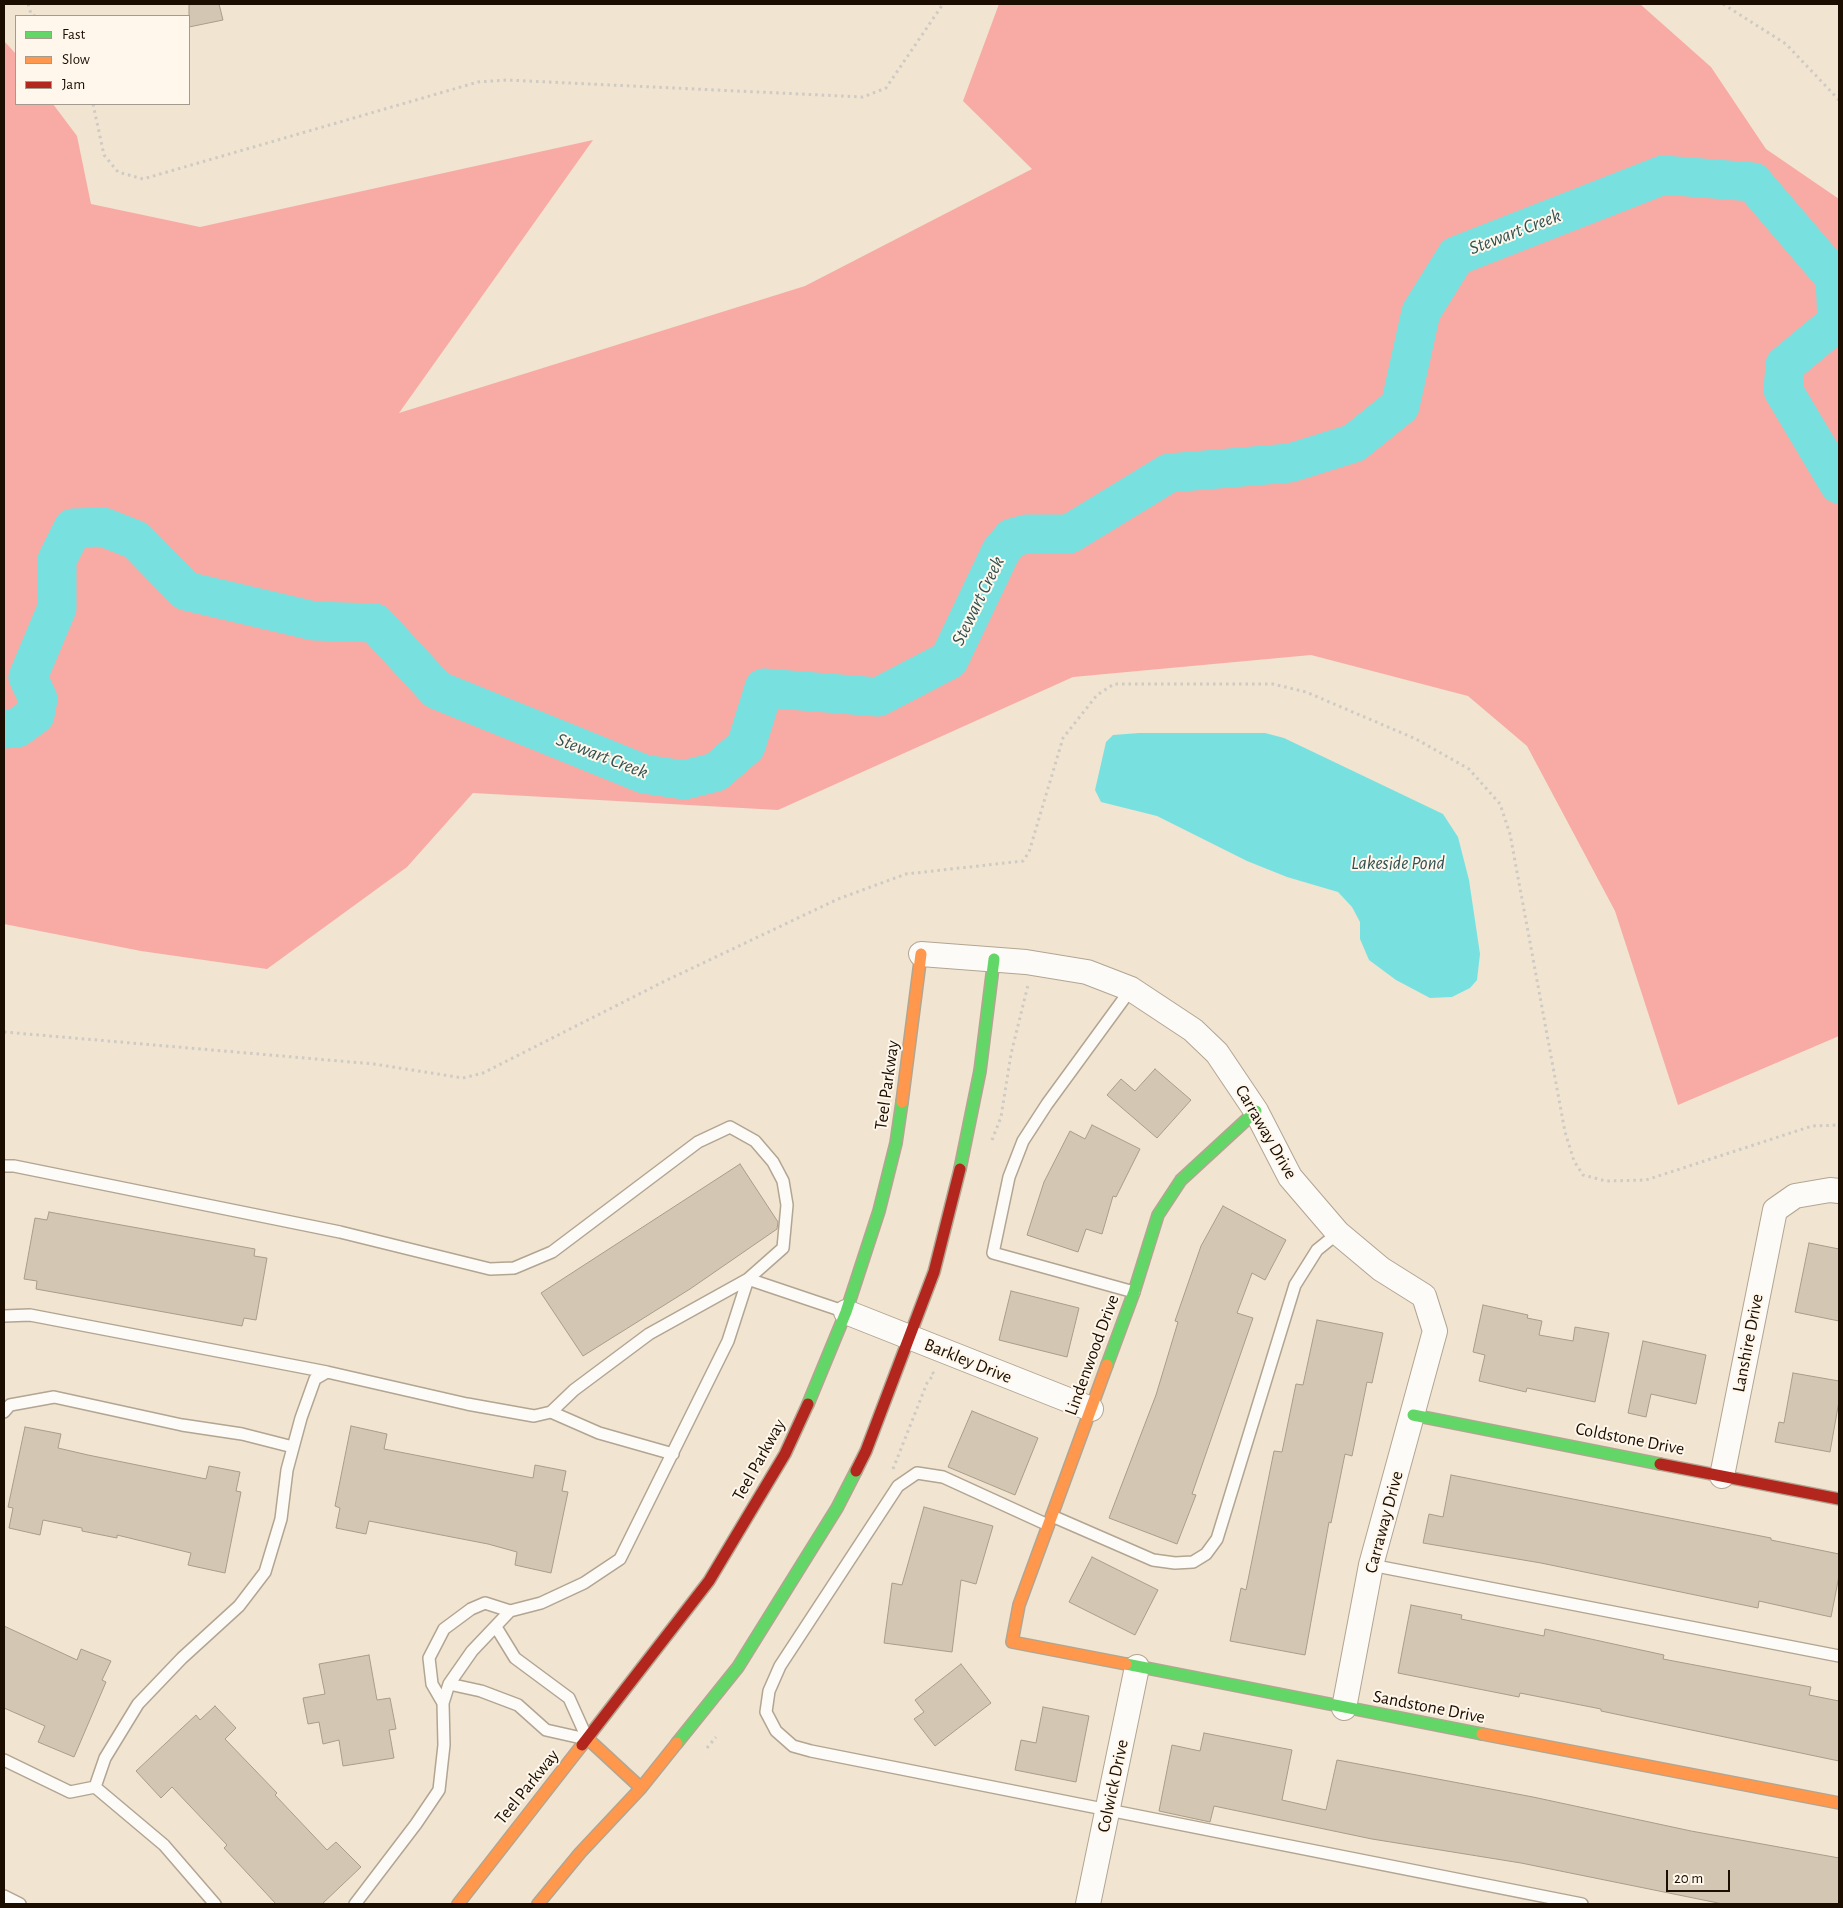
<!DOCTYPE html>
<style>
body{margin:0}
#map{position:relative;width:1843px;height:1908px;overflow:hidden;background:#f1e4d1;font-family:"Alegreya Sans",sans-serif}
canvas{display:block}
.frame{position:absolute;inset:0;border:5px solid #1b0e00;pointer-events:none}
.legend{position:absolute;left:15px;top:15px;width:175px;height:90px;box-sizing:border-box;background:#fff7eb;border:1px solid #a49a8d;margin:0;padding:6px 9px;list-style:none;font-size:15px;color:#1b0e00}
.legend li{display:flex;align-items:center;gap:10px;height:25px}
.legend b{width:25px;border:1px solid #a49a8d}
.scale{position:absolute;left:1666px;top:1870px;width:64px;height:22px;box-sizing:border-box;border:2px solid #1b0e00;border-top:0;padding-left:6px;font-size:15px;line-height:18px;white-space:nowrap;color:#1b0e00;-webkit-text-stroke:4px #fff7eb;paint-order:stroke}
</style>
<div id="map">
<canvas width="1843" height="1908"></canvas>
<div class="frame"></div>
<ul class="legend">
<li><b style="height:6px;background:#63d668"></b>Fast</li>
<li><b style="height:6px;background:#ff974d"></b>Slow</li>
<li><b style="height:6px;background:#b3261e"></b>Jam</li>
</ul>
<div class="scale">20 m</div>
</div>
<script>
const c = document.querySelector('canvas').getContext('2d');
c.lineJoin = 'round';
function paint(path, color) {
  c.fillStyle = color;
  c.fill(path, 'evenodd');
}
function poly(rows) {
  const path = new Path2D();
  for (const r of rows) {
    path.moveTo(r[0], r[1]);
    for (let i = 2; i < r.length; i += 2) path.lineTo(r[i], r[i + 1]);
  }
  return path;
}
function strokePath(path, color, width, dash) {
  c.strokeStyle = color;
  c.lineWidth = width;
  c.lineCap = dash ? 'butt' : 'round';
  c.setLineDash(dash || []);
  c.stroke(path);
}
function write(font, color, halo, rows, align = 'center') {
  c.font = font + ' "Alegreya Sans",sans-serif';
  c.lineWidth = 4;
  c.setLineDash([]);
  c.textBaseline = 'middle';
  c.strokeStyle = halo;
  c.fillStyle = color;
  for (const [text, x, y, turn = 0] of rows) {
    c.save();
    c.translate(x, y);
    c.rotate((+turn || 0) * Math.PI / 180);
    c.textAlign = isNaN(turn) ? turn : align;
    if (halo) c.strokeText(text, 0, 0);
    c.fillText(text, 0, 0);
    c.restore();
  }
}
paint(poly([
 [999,4,1640,4,1711,67,1766,149,1839,199,1839,1036,1678,1105,1615,911,1527,746,1468,696,1311,655,1073,677,778,810,473,793,407,867,267,969,141,951,4,924,4,41,16,54,16,104,53,104,77,136,91,204,200,227,593,140,399,413,805,286,1032,169,963,101]
]), '#f8aba5');
paint(poly([
 [1139,733,1265,733,1284,738,1443,814,1458,837,1469,880,1480,954,1477,980,1470,988,1452,997,1430,998,1396,980,1369,960,1360,939,1360,922,1352,907,1338,892,1287,877,1247,861,1157,816,1101,802,1095,790,1106,742,1113,735]
]), '#78e1e0');
strokePath(poly([
 [4,729,17,728,35,715,38,699,28,677,57,608,57,560,73,528,103,527,136,540,186,591,314,621,375,623,437,690,644,774,684,780,716,772,746,746,764,688,878,697,949,660,1001,551,1012,538,1026,534,1069,534,1169,473,1290,463,1354,443,1400,406,1421,312,1456,256,1663,175,1753,182,1835,278,1837,322,1785,365,1783,390,1839,484]
]), '#78e1e0', 39);
const building = poly([
 [189,4,219,4,223,20,189,27,189,4],
 [1155,1069,1191,1100,1157,1138,1107,1095,1121,1079,1135,1091,1155,1069],
 [1092,1125,1140,1149,1116,1197,1113,1196,1102,1234,1086,1229,1078,1252,1027,1235,1044,1182,1070,1131,1085,1139,1092,1125],
 [740,1164,778,1222,777,1229,690,1289,583,1356,541,1293,740,1164],
 [1223,1206,1286,1240,1265,1280,1252,1273,1237,1313,1253,1318,1192,1494,1196,1495,1177,1544,1109,1518,1156,1395,1178,1322,1175,1321,1201,1246,1223,1206],
 [49,1212,255,1249,254,1256,267,1258,256,1320,244,1318,242,1326,36,1289,37,1281,24,1279,35,1218,47,1220,49,1212],
 [1809,1243,1839,1249,1839,1321,1795,1312,1809,1243],
 [1011,1291,1079,1308,1067,1357,999,1340,1011,1291],
 [1483,1305,1528,1315,1527,1318,1542,1321,1539,1335,1573,1341,1575,1327,1609,1333,1595,1402,1527,1388,1526,1392,1479,1381,1485,1355,1473,1352,1483,1305],
 [1317,1320,1383,1333,1372,1383,1367,1382,1352,1456,1345,1454,1331,1523,1329,1522,1305,1655,1230,1641,1241,1588,1246,1590,1274,1451,1282,1452,1296,1384,1303,1385,1317,1320],
 [1643,1341,1706,1355,1696,1404,1651,1394,1646,1417,1628,1413,1643,1341],
 [1793,1373,1839,1381,1839,1401,1830,1452,1775,1442,1779,1422,1784,1423,1793,1373],
 [972,1411,1038,1438,1015,1495,948,1467,972,1411],
 [351,1426,387,1434,384,1449,533,1478,535,1465,566,1471,562,1491,568,1492,551,1573,515,1565,517,1552,488,1544,369,1521,366,1534,336,1528,340,1508,335,1506,351,1426],
 [25,1427,61,1434,58,1448,88,1455,206,1479,209,1466,240,1472,236,1491,241,1492,225,1573,188,1565,191,1553,117,1535,117,1538,82,1531,82,1528,43,1520,40,1535,9,1528,13,1508,8,1507,25,1427],
 [1451,1475,1771,1538,1771,1540,1839,1554,1839,1576,1831,1617,1759,1601,1758,1608,1541,1563,1423,1543,1429,1514,1443,1517,1451,1475],
 [924,1507,993,1526,976,1584,961,1580,952,1652,884,1643,892,1583,902,1585,924,1507],
 [1092,1557,1158,1590,1135,1635,1069,1602,1092,1557],
 [1411,1605,1462,1615,1461,1619,1544,1636,1545,1629,1664,1655,1663,1659,1811,1687,1809,1695,1839,1701,1839,1761,1601,1711,1601,1709,1520,1693,1519,1697,1398,1673,1411,1605],
 [4,1626,77,1660,81,1649,111,1661,102,1680,106,1682,74,1757,38,1742,45,1726,4,1708,4,1626],
 [369,1655,377,1700,390,1698,396,1729,389,1730,394,1758,343,1766,339,1740,323,1744,319,1722,308,1724,303,1698,325,1694,319,1664,369,1655],
 [961,1664,991,1703,935,1746,914,1719,924,1712,915,1700,961,1664],
 [215,1706,236,1728,225,1739,277,1793,275,1795,327,1850,336,1842,361,1867,322,1904,276,1904,224,1848,227,1845,172,1787,161,1798,136,1771,196,1715,200,1720,215,1706],
 [1043,1707,1089,1716,1076,1782,1015,1770,1021,1740,1036,1743,1043,1707],
 [1204,1733,1292,1750,1282,1800,1326,1810,1337,1760,1533,1797,1691,1831,1839,1858,1839,1904,1723,1904,1521,1863,1372,1839,1214,1806,1210,1822,1159,1811,1172,1745,1200,1751,1204,1733]
]);
paint(building, '#d3c6b2');
strokePath(building, '#a99d89', 1);
const lane = poly([
 [1131,989,1047,1104,1023,1141,1009,1177,993,1253,1134,1292],
 [4,1166,14,1166,340,1232,490,1269,514,1268,552,1252,698,1142,730,1127,755,1141,773,1162,783,1181,787,1205,783,1248,748,1279,649,1334,574,1390,551,1412,534,1416,467,1404,327,1372,315,1379,301,1418,287,1470,281,1519,265,1572,239,1606,182,1658,138,1704,105,1758,95,1787,70,1792,4,1760],
 [4,1316,30,1315,327,1372],
 [4,1412,10,1405,54,1397,182,1425,242,1434,293,1447],
 [551,1412,599,1433,673,1454],
 [1052,1516,1153,1560,1175,1563,1193,1562,1206,1554,1217,1539,1295,1285,1317,1250,1338,1233],
 [1048,1525,943,1477,917,1473,898,1486,780,1666,769,1691,766,1712,776,1731,793,1746,811,1751,1582,1904],
 [1371,1565,1839,1656],
 [496,1627,515,1658,569,1698,587,1738],
 [449,1684,481,1691,518,1705,546,1730,586,1739],
 [443,1703,432,1684,429,1658,444,1629,471,1609,485,1603,510,1611],
 [95,1787,164,1845,215,1904],
 [4,1896,20,1904],
 [355,1904,416,1824,439,1790,444,1745,443,1703,449,1684,472,1651,510,1611,541,1603,584,1583,620,1559,728,1341,748,1279,846,1312]
]);
const street = poly([
 [921,954,1026,962,1087,972,1131,989,1193,1030,1217,1053,1256,1111,1290,1177,1338,1233,1381,1269,1424,1296,1435,1331,1371,1565,1344,1708],
 [846,1312,1091,1409],
 [1722,1476,1775,1210,1795,1196,1830,1190,1839,1191],
 [1088,1904,1137,1667]
]);
const fast = poly([
 [960,1169,980,1071,994,959],
 [1107,1365,1134,1292,1158,1215,1181,1180,1256,1111],
 [808,1404,846,1312,879,1211,896,1143,902,1102],
 [1413,1415,1660,1464],
 [1126,1664,1482,1734],
 [677,1743,738,1667,837,1508,856,1471]
]);
const slow = poly([
 [902,1102,921,954],
 [1107,1365,1019,1605,1012,1642,1126,1664],
 [1482,1734,1839,1803],
 [588,1739,641,1788],
 [458,1904,582,1745],
 [538,1904,580,1853,641,1788,677,1743]
]);
const jam = poly([
 [1660,1464,1839,1499],
 [856,1471,866,1451,934,1272,960,1169],
 [582,1745,709,1581,785,1454,808,1404]
]);
strokePath(lane, '#b2a591', 14);
strokePath(street, '#b2a591', 26);
strokePath(fast, '#b2a591', 14);
strokePath(slow, '#b2a591', 14);
strokePath(jam, '#b2a591', 14);
strokePath(poly([
 [28,4,31,14,35,16],
 [1723,4,1786,44,1839,100],
 [93,104,104,155,118,172,143,179,478,82,506,80,863,97,886,88,943,4],
 [4,1032,374,1064,463,1078,483,1073,665,981,838,899,906,874,1023,861,1029,852,1063,738,1097,695,1114,684,1273,684,1306,692,1416,739,1469,769,1500,804,1510,834,1565,1132,1574,1161,1583,1175,1606,1181,1646,1180,1812,1126,1839,1125],
 [992,1140,1001,1117,1011,1054,1028,985],
 [893,1469,927,1383,934,1374,931,1371],
 [707,1748,716,1737]
]), '#cecac4', 3, [2.5, 4]);
strokePath(lane, '#fdfbf8', 11);
strokePath(street, '#fdfbf8', 24);
strokePath(fast, '#63d668', 11);
strokePath(slow, '#ff974d', 11);
strokePath(jam, '#b3261e', 11);
write('18px', '#1b0e00', '#fff7eb', [
 ["Teel Parkway",887,1085,-82],
 ["Carraway Drive",1266,1132,60],
 ["Lanshire Drive",1748,1343,-79],
 ["Lindenwood Drive",1092,1355,-70],
 ["Barkley Drive",968,1361,22],
 ["Coldstone Drive",1630,1439,11],
 ["Teel Parkway",759,1460,-61],
 ["Carraway Drive",1384,1522,-75],
 ["Sandstone Drive",1429,1707,11],
 ["Colwick Drive",1113,1786,-78],
 ["Teel Parkway",527,1787,-51]
]);
write('italic 19px', '#315153', '#fff7eb', [
 ["Stewart Creek",1515,232,-21],
 ["Stewart Creek",978,601,-64],
 ["Stewart Creek",602,756,21],
 ["Lakeside Pond",1398,863]
]);
</script>
